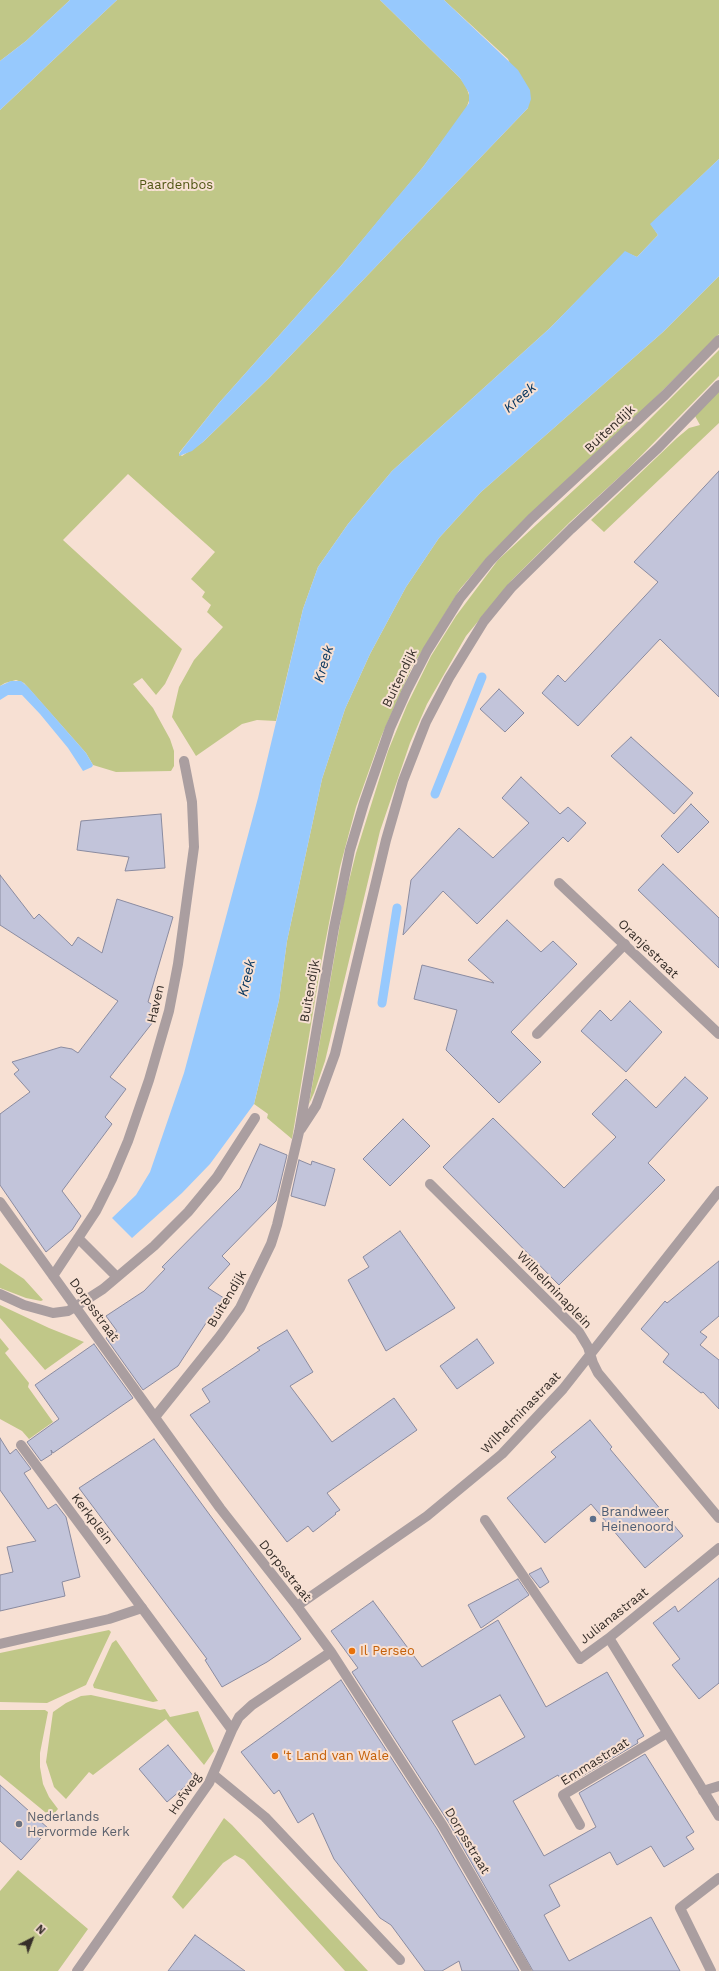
<!DOCTYPE html>
<style>
body{margin:0}
#map{position:relative;width:719px;height:1971px;overflow:hidden;background:#f7e0d3;font-family:"Work Sans",sans-serif}
canvas{display:block}
.north{position:absolute;left:12px;top:1919px;width:40px;height:40px;-webkit-text-stroke:3px #f7e0d3;paint-order:stroke;rotate:42deg;font-size:11px;font-weight:700;line-height:16px;text-align:center;color:#362e29}
.north::after{content:'';display:block;margin:auto;width:14px;height:18px;background:#362e29;clip-path:polygon(50% 0,100% 100%,50% 72%,0 100%)}
</style>
<div id="map">
<canvas width="719" height="1971"></canvas>
<div class="north">N</div>
</div>
<script>
const c = document.querySelector('canvas').getContext('2d');
c.lineJoin = 'round';
function paint(path, color) {
  c.fillStyle = color;
  c.fill(path, 'evenodd');
}
function poly(rows) {
  const path = new Path2D();
  for (const r of rows) {
    path.moveTo(r[0], r[1]);
    for (let i = 2; i < r.length; i += 2) path.lineTo(r[i], r[i + 1]);
  }
  return path;
}
function strokePath(path, color, width, dash) {
  c.strokeStyle = color;
  c.lineWidth = width;
  c.lineCap = dash ? 'butt' : 'round';
  c.setLineDash(dash || []);
  c.stroke(path);
}
function write(font, color, halo, rows, align = 'center') {
  c.font = font + ' "Work Sans",sans-serif';
  c.lineWidth = 4;
  c.setLineDash([]);
  c.textBaseline = 'middle';
  c.strokeStyle = halo;
  c.fillStyle = color;
  for (const [text, x, y, turn = 0] of rows) {
    c.save();
    c.translate(x, y);
    c.rotate((+turn || 0) * Math.PI / 180);
    c.textAlign = isNaN(turn) ? turn : align;
    if (halo) c.strokeText(text, 0, 0);
    c.fillText(text, 0, 0);
    c.restore();
  }
}
paint(poly([
 [0,0,70,0,26,41,0,61],
 [117,0,380,0,460,78,466,86,470,98,466,109,423,167,340,267,219,403,179,453,179,454,182,456,203,442,269,378,528,108,508,59,444,0,719,0,719,159,651,224,658,235,637,257,625,252,550,328,392,471,348,524,318,567,303,609,276,721,257,720,242,724,196,756,172,717,179,687,194,660,223,627,207,612,211,605,202,597,205,592,191,579,215,552,128,474,63,540,182,649,165,684,156,695,142,678,133,684,153,708,170,739,174,751,174,766,171,771,116,772,93,765,86,753,24,683,16,680,5,683,0,686,0,110],
 [719,276,719,334,644,409,492,552,460,589,412,667,381,737,356,807,340,867,321,964,292,1139,267,1118,268,1114,254,1104,279,1000,287,941,322,779,345,709,370,654,406,587,439,538,481,492,663,332],
 [719,350,719,376,627,470,570,522,512,580,466,636,427,704,410,743,380,831,325,1061,314,1093,309,1104,344,901,356,853,388,751,407,705,431,656,456,616,498,560,639,430],
 [719,391,719,423,604,532,591,520,677,438,689,428,700,425,695,416],
 [0,1263,24,1279,43,1300,41,1301,26,1298,0,1288],
 [0,1305,49,1328,84,1342,45,1370,0,1318],
 [0,1338,9,1349,5,1353,29,1383,28,1387,53,1422,29,1439,22,1431,0,1419],
 [109,1630,111,1632,86,1685,47,1703,0,1702,0,1653],
 [116,1640,158,1701,153,1702,94,1688,93,1685,112,1643],
 [91,1695,160,1710,165,1709,170,1717,198,1711,214,1751,204,1765,166,1719,93,1775,89,1772,66,1799,54,1787,46,1762,53,1712,66,1703,81,1696],
 [0,1710,45,1710,48,1712,40,1753,40,1767,43,1784,49,1797,58,1809,51,1817,0,1775],
 [224,1818,232,1825,368,1971,345,1971,244,1860,235,1855,223,1863,183,1909,172,1897],
 [18,1870,88,1929,58,1971,0,1971,0,1891]
]), '#c0c788');
paint(poly([
 [70,0,117,0,0,110,0,61,26,41],
 [380,0,444,0,518,70,530,90,531,99,528,108,269,378,203,442,192,451,179,456,179,454,184,447,219,403,340,267,395,200,423,167,469,103,469,93,460,78],
 [719,159,719,276,663,332,481,492,439,538,406,587,370,654,345,709,322,779,287,941,279,1000,254,1104,210,1164,182,1193,132,1238,112,1218,136,1195,150,1172,184,1073,258,798,303,609,318,567,348,524,392,471,550,328,625,251,637,257,658,235,650,224],
 [11,681,21,681,28,687,86,753,93,765,92,767,83,771,68,748,40,714,22,695,8,695,0,700,0,686]
]), '#97c9fd');
strokePath(poly([
 [435,794,482,677],
 [382,1003,397,908]
]), '#97c9fd', 9);
const building = poly([
 [719,471,719,697,660,639,578,726,542,693,558,675,565,682,658,582,634,562,719,471],
 [499,689,524,713,505,732,480,709,499,689],
 [631,737,693,793,674,814,611,756,631,737],
 [521,777,560,814,568,807,586,823,568,842,563,837,477,924,443,891,403,935,411,880,459,828,493,858,529,823,502,798,521,777],
 [691,804,709,822,678,853,661,836,691,804],
 [161,814,165,868,125,871,129,857,77,850,81,821,161,814],
 [663,864,719,918,719,968,638,890,663,864],
 [0,875,34,919,39,914,72,946,78,937,102,953,117,899,173,917,148,1002,159,1009,153,1022,110,1077,126,1089,105,1117,112,1124,62,1191,81,1216,72,1230,46,1252,0,1185,0,1114,30,1092,14,1074,19,1070,12,1062,61,1047,72,1049,78,1053,118,1001,0,925,0,875],
 [507,920,541,952,553,941,577,964,511,1032,541,1062,499,1103,446,1050,457,1010,414,999,422,965,494,983,468,960,507,920],
 [630,1001,662,1032,626,1072,581,1031,600,1010,611,1021,630,1001],
 [685,1077,708,1098,648,1163,665,1180,559,1285,443,1167,493,1118,564,1188,616,1137,592,1114,626,1079,656,1108,685,1077],
 [403,1119,430,1146,390,1186,363,1159,403,1119],
 [260,1144,287,1155,276,1201,222,1256,230,1264,208,1288,227,1300,212,1323,208,1320,178,1366,143,1390,106,1338,117,1331,106,1316,144,1291,165,1269,162,1267,240,1188,260,1144],
 [299,1160,311,1165,312,1161,335,1169,325,1206,291,1196,299,1160],
 [400,1231,455,1308,386,1351,348,1280,369,1267,363,1257,400,1231],
 [719,1261,719,1316,700,1332,707,1337,700,1345,719,1360,719,1409,703,1392,701,1393,663,1362,669,1354,641,1329,665,1301,667,1303,719,1261],
 [287,1330,313,1372,290,1386,332,1442,394,1398,417,1430,327,1493,340,1510,335,1513,336,1514,313,1532,308,1526,287,1542,190,1415,210,1402,202,1389,260,1350,257,1348,287,1330],
 [477,1339,494,1363,457,1389,440,1366,477,1339],
 [94,1344,133,1398,53,1453,51,1450,52,1454,41,1461,27,1442,59,1419,35,1385,94,1344],
 [590,1420,612,1447,610,1449,683,1536,645,1568,591,1504,545,1543,507,1498,556,1457,551,1452,590,1420],
 [0,1438,10,1454,16,1449,31,1469,24,1473,48,1509,56,1504,66,1517,80,1577,62,1582,65,1596,0,1611,0,1575,13,1572,7,1547,36,1541,0,1490,0,1438],
 [154,1439,301,1639,267,1662,222,1687,205,1660,207,1659,79,1488,154,1439],
 [541,1568,549,1582,540,1588,529,1574,541,1568],
 [719,1578,719,1683,699,1699,672,1665,680,1659,653,1623,675,1606,678,1612,719,1578],
 [518,1579,529,1595,481,1628,468,1605,518,1579],
 [373,1601,422,1667,498,1620,546,1707,607,1672,644,1736,637,1740,638,1743,574,1781,572,1778,563,1783,558,1775,513,1801,544,1856,596,1827,579,1793,645,1754,694,1832,686,1837,694,1849,664,1867,651,1846,617,1865,610,1852,549,1885,560,1906,544,1915,569,1961,651,1917,680,1971,533,1971,449,1823,352,1672,358,1668,331,1631,373,1601],
 [500,1695,525,1737,475,1765,452,1721,500,1695],
 [341,1680,437,1829,519,1971,462,1971,459,1961,442,1971,425,1971,391,1925,380,1918,334,1859,313,1813,298,1823,279,1790,274,1794,241,1752,341,1680],
 [168,1745,195,1778,167,1802,139,1769,168,1745],
 [0,1785,49,1829,21,1860,0,1841,0,1785],
 [195,1935,245,1971,168,1971,195,1935]
]);
paint(building, '#c2c4da');
strokePath(building, '#8a8ba0', 1);
strokePath(poly([
 [537,1034,625,944],
 [0,1294,24,1305,53,1313,68,1311,75,1307],
 [21,1445,142,1608],
 [214,1775,265,1817,400,1960],
 [580,1825,563,1795,667,1733]
]), '#aa9ea0', 10);
strokePath(poly([
 [559,883,719,1034],
 [301,1129,316,1106,335,1054,386,840,403,781,426,722,449,678,484,621,511,588,571,529,658,448,719,385],
 [430,1184,579,1332,588,1347,593,1363,598,1373,719,1518],
 [0,1202,220,1508,297,1606,331,1652,443,1826,527,1971],
 [78,1238,117,1277],
 [53,1276,96,1211,112,1179,128,1141,149,1080,169,1011,178,964,194,847,192,802,184,761],
 [75,1307,103,1289,154,1246,188,1212,217,1177,255,1118],
 [155,1417,220,1336,240,1308,271,1244,277,1225,299,1132,334,928,350,850,364,803,390,728,407,690,427,651,460,598,490,561,531,519,665,395,719,340],
 [485,1520,580,1659,609,1638,719,1548],
 [297,1606,427,1516,502,1454,563,1389,719,1191],
 [609,1638,719,1816],
 [0,1644,109,1619,142,1608,232,1730],
 [703,1791,719,1786],
 [77,1971,209,1783,232,1730,239,1717,252,1705,331,1652],
 [711,1971,680,1908,719,1878]
]), '#aa9ea0', 10);
for (const [x, y, r, color] of [
 [593,1519,4,"#5c6f8a"],
 [352,1651,4,"#e8710a"],
 [275,1756,4,"#e8710a"],
 [19,1824,4,"#6b7280"]
]) {
  const dot = new Path2D();
  dot.arc(x, y, r, 0, 2 * Math.PI);
  c.fillStyle = color;
  c.fill(dot);
  strokePath(dot, '#f7e0d3', 1.5);
}
write('13px', '#525715', '#f7e0d3', [
 ["Paardenbos",176,185]
]);
write('13px', '#362e29', '#f7e0d3', [
 ["Buitendijk",610,429,-43],
 ["Buitendijk",400,678,-64],
 ["Oranjestraat",648,949,44],
 ["Buitendijk",310,991,-80],
 ["Haven",156,1004,-77],
 ["Wilhelminaplein",554,1290,46],
 ["Buitendijk",227,1299,-59],
 ["Dorpsstraat",94,1310,54],
 ["Wilhelminastraat",521,1413,-46],
 ["Kerkplein",92,1519,53],
 ["Dorpsstraat",285,1571,51],
 ["Julianastraat",614,1616,-38],
 ["Emmastraat",595,1762,-32],
 ["Hofweg",185,1794,-56],
 ["Dorpsstraat",467,1841,59]
]);
write('13px', '#4e5e75', '#f7e0d3', [
 ["Brandweer",601,1512],
 ["Heinenoord",601,1527]
], 'left');
write('13px', '#c56008', '#f7e0d3', [
 ["Il Perseo",360,1651],
 ["'t Land van Wale",283,1756]
], 'left');
write('13px', '#5b616d', '#f7e0d3', [
 ["Nederlands",27,1817],
 ["Hervormde Kerk",27,1832]
], 'left');
write('italic 14px', '#083760', '#f7e0d3', [
 ["Kreek",520,398,-41],
 ["Kreek",324,664,-73],
 ["Kreek",247,978,-77]
]);
</script>
